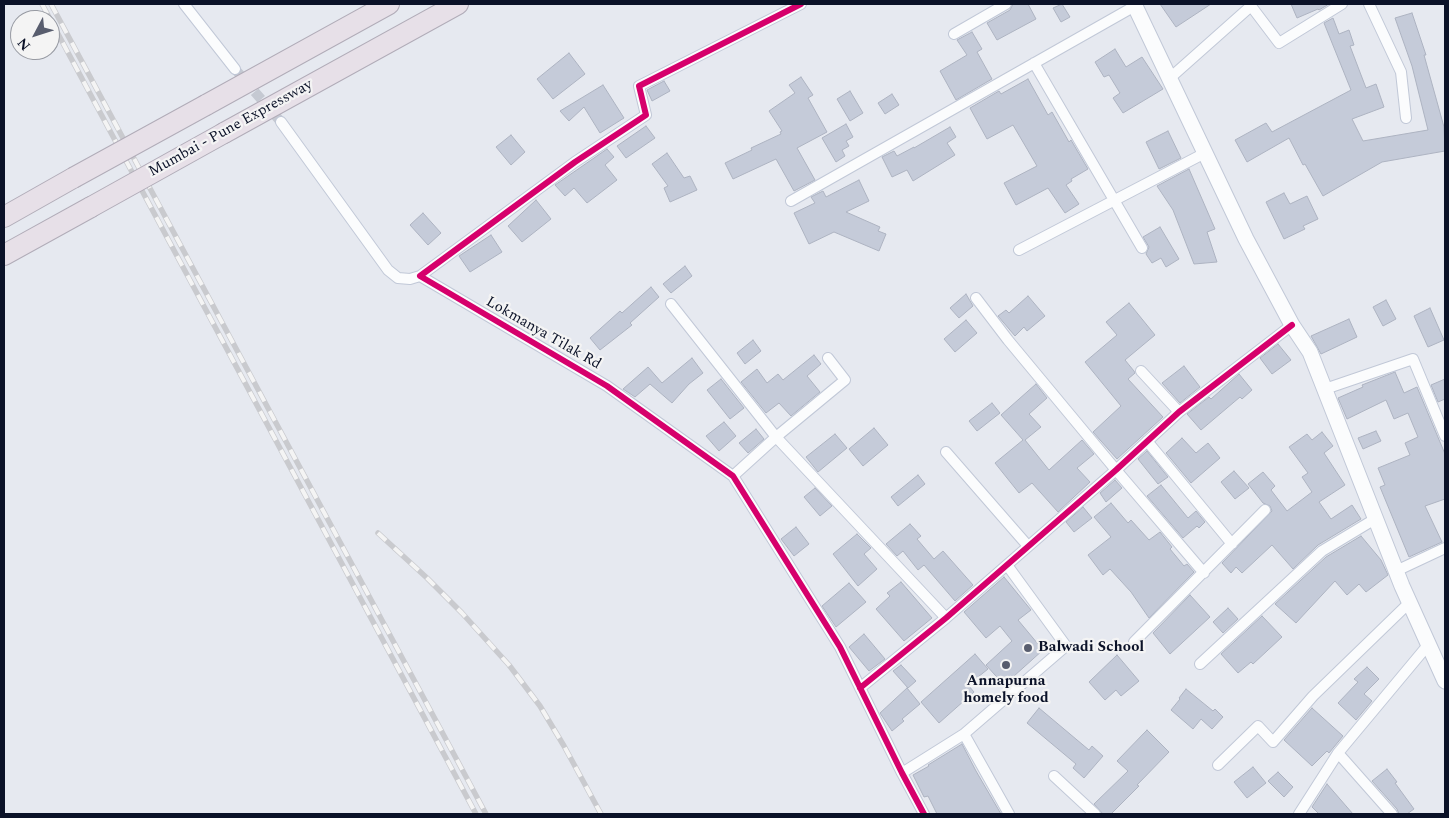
<!DOCTYPE html>
<style>
body{margin:0}
#map{position:relative;width:1449px;height:818px;overflow:hidden;background:#e6e9f0;font-family:Spectral,serif}
canvas{display:block}
.frame{position:absolute;inset:0;border:5px solid #0b1228;pointer-events:none}
.north{position:absolute;left:10px;top:10px;width:50px;height:50px;box-sizing:border-box;background:#f4f4f4;border:1px solid #979aa2;border-radius:50%;rotate:230deg;font-size:14px;font-weight:700;line-height:20px;text-align:center;color:#0b1228}
.north::after{content:'';display:block;margin:auto;width:18px;height:22px;background:#585d6e;clip-path:polygon(50% 0,100% 100%,50% 72%,0 100%)}
</style>
<div id="map">
<canvas width="1449" height="818"></canvas>
<div class="frame"></div>
<div class="north">N</div>
</div>
<script>
const c = document.querySelector('canvas').getContext('2d');
c.lineJoin = 'round';
function paint(path, color) {
  c.fillStyle = color;
  c.fill(path, 'evenodd');
}
function poly(rows) {
  const path = new Path2D();
  for (const r of rows) {
    path.moveTo(r[0], r[1]);
    for (let i = 2; i < r.length; i += 2) path.lineTo(r[i], r[i + 1]);
  }
  return path;
}
function strokePath(path, color, width, dash) {
  c.strokeStyle = color;
  c.lineWidth = width;
  c.lineCap = dash ? 'butt' : 'round';
  c.setLineDash(dash || []);
  c.stroke(path);
}
function write(font, color, halo, rows, align = 'center') {
  c.font = font + ' Spectral,serif';
  c.lineWidth = 4.5;
  c.setLineDash([]);
  c.textBaseline = 'middle';
  c.strokeStyle = halo;
  c.fillStyle = color;
  for (const [text, x, y, turn = 0] of rows) {
    c.save();
    c.translate(x, y);
    c.rotate((+turn || 0) * Math.PI / 180);
    c.textAlign = isNaN(turn) ? turn : align;
    if (halo) c.strokeText(text, 0, 0);
    c.fillText(text, 0, 0);
    c.restore();
  }
}
const building = poly([
 [1013,4,1028,4,1036,19,997,40,987,23,1010,10,1013,4],
 [1062,4,1070,17,1061,22,1053,8,1062,4],
 [1160,4,1211,4,1176,27,1160,4],
 [1291,4,1329,4,1319,10,1318,9,1297,18,1291,4],
 [1412,13,1426,55,1424,55,1444,127,1445,151,1382,162,1323,196,1305,164,1303,165,1289,138,1247,162,1235,140,1266,123,1272,132,1351,90,1324,23,1333,18,1339,34,1349,30,1354,45,1350,46,1366,88,1376,84,1384,107,1352,119,1363,141,1428,130,1412,66,1395,18,1412,13],
 [972,32,982,49,977,52,992,79,956,100,940,71,967,55,957,40,972,32],
 [1115,49,1126,67,1142,57,1163,89,1123,113,1113,98,1120,93,1109,75,1104,77,1095,62,1115,49],
 [569,53,585,74,553,99,537,79,569,53],
 [801,77,813,95,808,98,827,132,797,148,815,180,794,191,776,159,733,179,725,163,752,150,751,148,781,134,780,132,782,131,769,111,795,93,789,85,801,77],
 [1028,79,1048,115,1052,112,1069,142,1071,140,1088,169,1071,179,1072,181,1066,185,1079,204,1065,213,1048,188,1016,205,1004,183,1037,166,1013,125,987,139,970,108,999,91,1001,94,1028,79],
 [664,81,670,91,652,101,647,90,664,81],
 [603,85,624,118,600,133,584,107,569,121,560,111,603,85],
 [850,91,863,113,850,121,837,99,850,91],
 [892,94,899,105,885,114,878,103,892,94],
 [846,124,853,137,846,141,849,146,842,150,845,156,836,162,822,138,846,124],
 [646,126,655,138,626,158,617,146,646,126],
 [950,127,956,137,947,143,955,155,913,181,907,170,892,177,882,157,894,151,897,156,914,147,914,148,950,127],
 [1168,131,1181,158,1159,169,1146,142,1168,131],
 [511,135,525,152,511,165,496,147,511,135],
 [607,149,614,157,605,165,617,180,587,203,574,188,565,196,555,185,607,149],
 [667,153,684,178,690,176,697,190,670,202,664,188,668,186,652,164,667,153],
 [1189,169,1215,229,1207,232,1217,262,1194,264,1173,210,1157,186,1189,169],
 [859,180,869,201,846,212,880,227,878,231,886,234,879,251,834,232,809,244,794,213,815,203,811,197,823,191,826,197,859,180],
 [1284,193,1290,204,1307,196,1318,219,1303,226,1305,229,1284,239,1266,202,1284,193],
 [536,200,551,219,522,242,508,226,536,200],
 [423,213,441,233,428,245,410,225,423,213],
 [1160,227,1179,259,1166,267,1161,258,1152,263,1146,254,1149,247,1143,237,1160,227],
 [491,235,502,252,470,272,459,256,491,235],
 [685,266,692,276,671,293,663,284,685,266],
 [651,287,659,297,630,323,632,325,600,350,590,338,620,311,622,313,651,287],
 [966,294,973,306,959,318,950,308,966,294],
 [1028,296,1045,316,1027,331,1024,327,1015,336,998,316,1006,310,1009,313,1028,296],
 [1386,300,1396,319,1383,326,1373,307,1386,300],
 [1129,303,1155,335,1125,360,1134,371,1135,373,1128,379,1163,417,1117,459,1093,432,1121,406,1085,362,1117,335,1106,322,1129,303],
 [1430,308,1444,340,1428,347,1414,316,1430,308],
 [1349,319,1357,337,1321,354,1311,336,1349,319],
 [966,320,977,333,955,352,944,339,966,320],
 [753,340,761,351,745,364,737,353,753,340],
 [1278,344,1291,360,1272,374,1260,358,1278,344],
 [814,355,821,364,807,376,820,392,791,416,779,403,766,413,741,382,757,369,767,383,778,374,783,380,814,355],
 [692,358,703,373,689,384,672,403,650,384,635,397,623,389,648,367,662,383,692,358],
 [1184,366,1200,387,1180,403,1162,383,1184,366],
 [1395,372,1404,393,1417,387,1445,454,1445,499,1425,506,1442,542,1409,557,1380,487,1385,485,1378,468,1410,455,1405,443,1418,437,1408,413,1394,419,1386,400,1347,419,1338,398,1363,387,1362,385,1395,372],
 [1239,374,1252,390,1242,399,1240,397,1201,430,1187,414,1209,397,1211,399,1239,374],
 [721,379,744,408,730,419,707,390,721,379],
 [1445,379,1445,399,1438,402,1431,385,1445,379],
 [1036,384,1047,398,1029,414,1041,427,1025,440,1049,470,1082,440,1094,454,1077,468,1090,482,1058,512,1032,483,1019,493,995,463,1023,440,1001,415,1036,384],
 [992,403,1000,413,977,431,969,421,992,403],
 [724,422,736,436,719,451,706,436,724,422],
 [874,428,888,445,863,466,849,449,874,428],
 [756,429,764,439,748,453,739,443,756,429],
 [1376,431,1381,441,1363,449,1358,438,1376,431],
 [1322,432,1333,446,1324,453,1345,485,1319,502,1331,519,1352,505,1361,519,1318,545,1293,569,1272,545,1242,573,1236,567,1231,573,1222,563,1272,511,1270,506,1263,503,1248,484,1263,472,1275,486,1271,490,1287,511,1312,492,1302,477,1308,473,1289,447,1307,434,1312,440,1322,432],
 [835,434,847,448,818,472,806,457,835,434],
 [1182,438,1196,453,1208,443,1220,458,1191,483,1166,453,1182,438],
 [1147,451,1168,477,1158,484,1138,459,1147,451],
 [1234,471,1249,488,1235,499,1221,482,1234,471],
 [918,475,925,484,898,506,891,497,918,475],
 [1115,480,1122,488,1106,502,1100,493,1115,480],
 [1161,485,1188,518,1196,511,1205,522,1199,528,1197,526,1183,538,1147,496,1161,485],
 [815,488,832,506,820,516,804,497,815,488],
 [1111,503,1128,523,1131,520,1149,540,1160,532,1172,547,1170,549,1184,566,1187,564,1194,572,1149,618,1131,592,1110,569,1103,575,1088,555,1111,537,1094,517,1111,503],
 [1083,507,1092,518,1074,532,1066,522,1083,507],
 [910,524,921,536,917,539,934,559,943,551,973,585,955,601,924,565,918,570,903,551,897,556,886,544,910,524],
 [796,527,809,544,794,556,781,539,796,527],
 [857,534,871,548,864,554,877,569,858,586,833,554,857,534],
 [1361,536,1381,560,1388,575,1366,592,1359,584,1347,595,1335,581,1296,623,1275,604,1326,557,1361,536],
 [1004,577,1031,610,1018,620,1043,650,1004,685,986,665,1012,641,1000,626,986,638,964,612,1004,577],
 [901,582,932,618,904,641,876,609,890,596,887,593,901,582],
 [849,583,866,602,836,627,822,606,849,583],
 [1190,595,1210,617,1170,654,1153,633,1190,595],
 [1228,608,1238,619,1223,633,1213,622,1228,608],
 [1262,616,1282,637,1253,664,1251,662,1238,673,1221,654,1262,616],
 [864,634,885,659,869,671,849,647,864,634],
 [975,654,988,669,968,685,974,692,939,723,921,702,975,654],
 [1117,655,1139,681,1121,696,1116,690,1105,700,1089,682,1117,655],
 [901,665,916,681,908,688,893,671,901,665],
 [1367,667,1379,679,1364,694,1372,701,1356,720,1338,703,1358,682,1354,679,1367,667],
 [907,688,920,704,902,719,904,721,892,731,880,713,907,688],
 [1186,689,1213,711,1215,709,1223,717,1212,729,1201,719,1193,729,1171,710,1180,699,1179,698,1186,689],
 [1039,708,1089,750,1092,746,1103,756,1084,778,1073,768,1076,764,1027,723,1039,708],
 [1312,708,1343,736,1329,753,1327,751,1312,766,1284,740,1312,708],
 [1147,730,1169,752,1137,785,1139,786,1111,814,1103,814,1094,804,1128,771,1117,761,1147,730],
 [962,744,976,771,1001,814,937,814,928,796,924,797,913,775,929,766,928,765,962,744],
 [1253,767,1266,783,1247,798,1234,782,1253,767],
 [1387,769,1397,782,1395,783,1414,809,1407,814,1399,814,1397,809,1372,781,1387,769],
 [1278,772,1293,787,1284,797,1268,781,1278,772],
 [1327,784,1353,814,1319,814,1312,807,1327,784]
]);
paint(building, '#c5cbd9');
strokePath(building, '#adb3c1', 1);
strokePath(poly([
 [235,69,281,122]
]), '#c5c9d2', 10, [10, 5]);
const minor = poly([
 [184,4,235,69],
 [801,4,639,86,646,115,575,162,420,276,607,386,733,476,840,647,902,773,924,814],
 [1369,4,1401,72,1406,118],
 [954,34,1006,4],
 [1034,63,1142,248],
 [1170,78,1251,6,1279,43,1342,4],
 [281,122,388,270,398,278,410,279,420,276],
 [791,201,1135,6],
 [1019,250,1205,153],
 [976,298,1008,340,1116,470,1204,573],
 [671,304,776,437,946,618],
 [1141,371,1179,412],
 [1325,389,1413,359,1445,436],
 [1147,441,1232,544],
 [946,452,1028,546],
 [733,476,776,437,845,380,828,358],
 [1396,571,1445,548],
 [1134,642,1265,510],
 [1200,664,1322,551,1375,519],
 [860,688,946,618,1116,470,1179,412,1292,325],
 [964,734,1009,814],
 [1338,753,1392,814],
 [1218,765,1258,726,1273,742,1313,696,1409,603],
 [902,773,964,734,1066,646,1007,565],
 [1054,776,1095,814],
 [1299,814,1338,753,1428,645]
]);
const secondary = poly([
 [1134,4,1246,239,1292,325,1310,352,1402,586,1445,681]
]);
const motorway = poly([
 [206,105,389,4],
 [224,133,458,4],
 [4,217,73,178],
 [4,255,91,207]
]);
strokePath(minor, '#c1c8d7', 12);
strokePath(secondary, '#c1c8d7', 17);
strokePath(motorway, '#b1acb8', 22);
strokePath(minor, '#fbfcfd', 10);
strokePath(secondary, '#fbfcfd', 15);
strokePath(motorway, '#e7e0e8', 20);
const rail = poly([
 [42,4,476,814],
 [51,4,486,814],
 [378,533,427,578,462,613,509,665,540,706,564,746,601,814]
]);
strokePath(rail, '#c9cace', 5.5);
strokePath(rail, '#f4f4f4', 4, [11]);
const motorwayBridge = poly([
 [73,178,206,105],
 [91,207,224,133]
]);
strokePath(motorwayBridge, '#b1acb8', 22, []);
strokePath(motorwayBridge, '#e7e0e8', 20);
strokePath(poly([
 [801,4,639,86,646,115,575,162,420,276,607,386,733,476,840,647,902,773,924,814],
 [860,688,946,618,1116,470,1179,412,1292,325]
]), '#d6006c', 6);
for (const [x, y, r, color] of [
 [1028,648,5,"#585d6e"],
 [1006,665,5,"#585d6e"]
]) {
  const dot = new Path2D();
  dot.arc(x, y, r, 0, 2 * Math.PI);
  c.fillStyle = color;
  c.fill(dot);
  strokePath(dot, '#f4f4f4', 2);
}
write('15px', '#0b1228', '#f4f4f4', [
 ["Mumbai - Pune Expressway",231,129,-29],
 ["Lokmanya Tilak Rd",543,334,30]
]);
write('bold 15px', '#0b1228', '#f4f4f4', [
 ["Balwadi School",1038,648],
 ["Annapurna",1006,682,"center"],
 ["homely food",1006,699,"center"]
], 'left');
</script>
